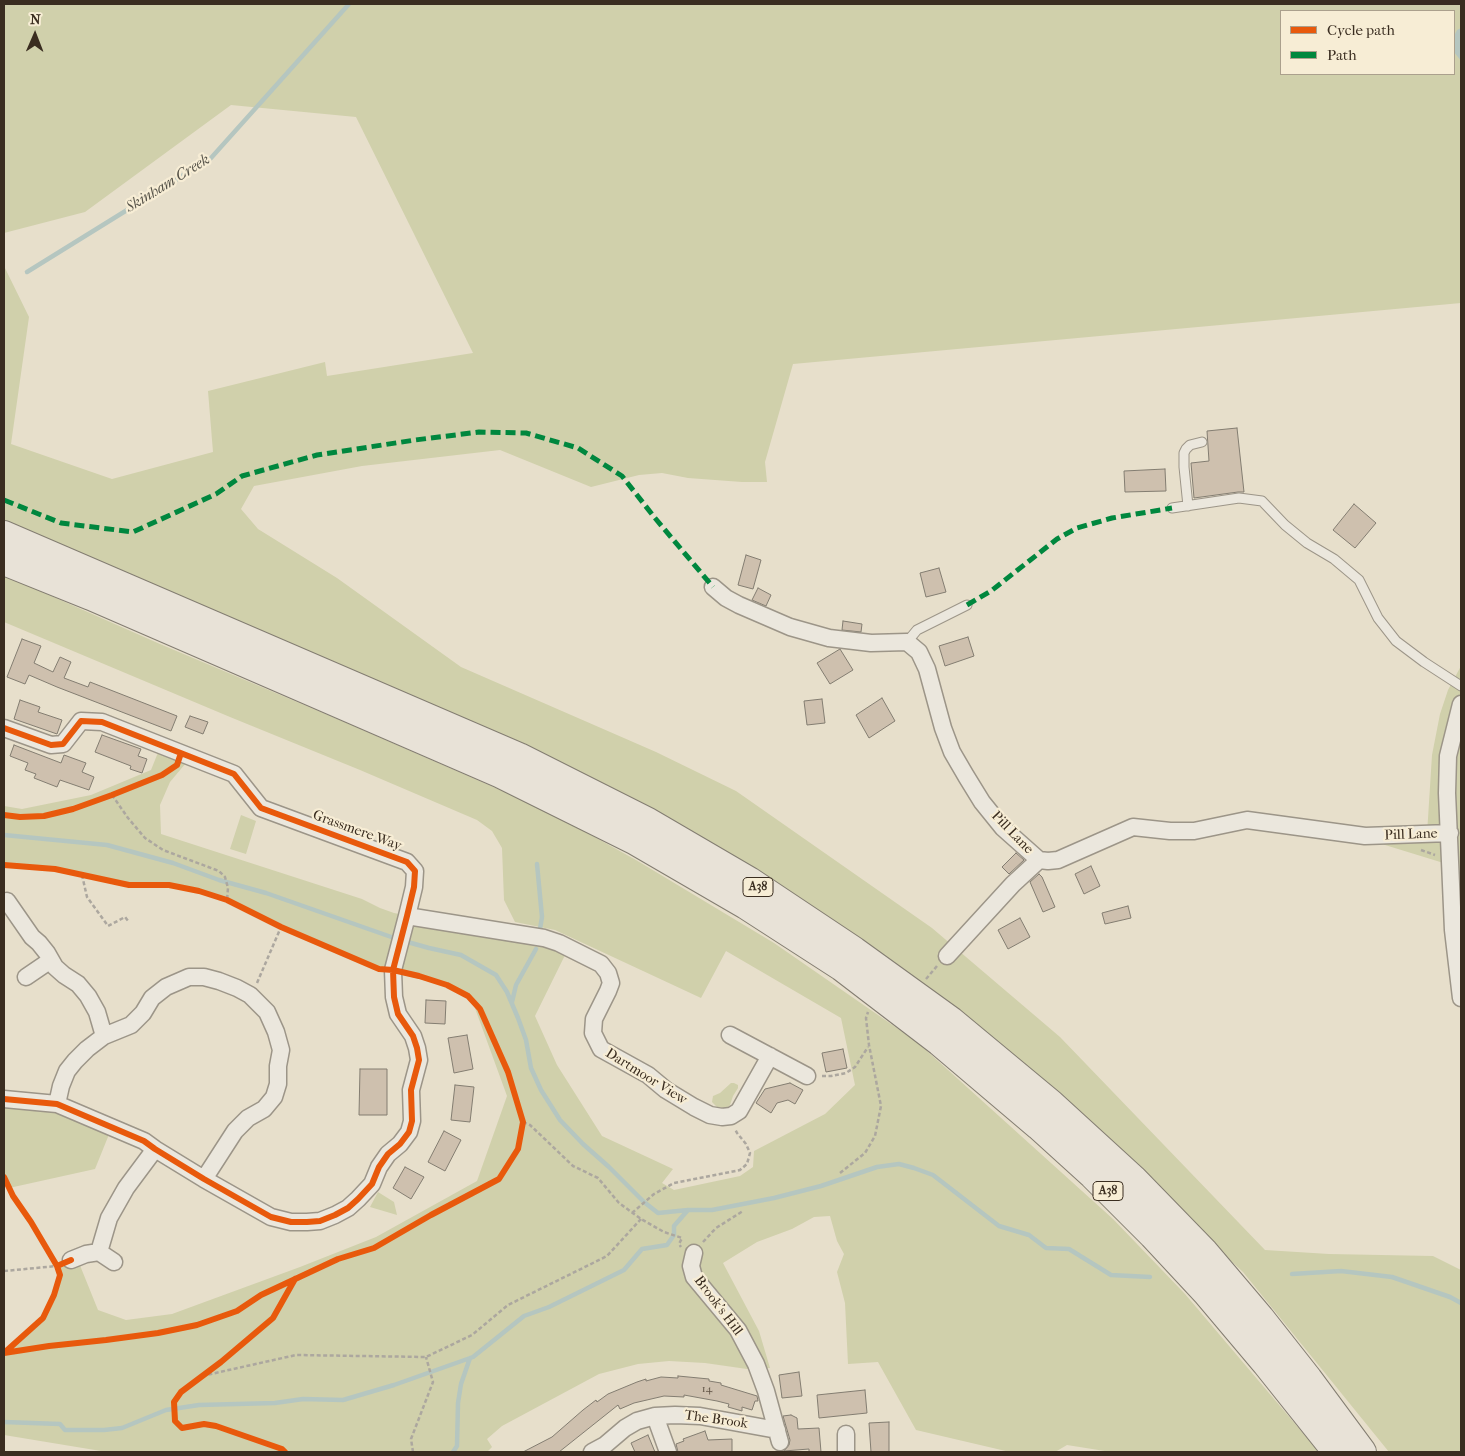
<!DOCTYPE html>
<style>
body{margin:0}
#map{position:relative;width:1465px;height:1456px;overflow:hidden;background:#e7dfcb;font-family:"IM FELL French Canon",serif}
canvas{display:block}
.frame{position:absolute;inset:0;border:5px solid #3a2d20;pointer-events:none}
.legend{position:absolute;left:1280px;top:10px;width:175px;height:65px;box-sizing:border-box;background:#f7edd5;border:1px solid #aba08d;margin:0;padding:6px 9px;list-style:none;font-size:15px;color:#3a2d20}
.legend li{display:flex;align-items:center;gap:10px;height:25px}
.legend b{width:25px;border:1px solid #aba08d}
.north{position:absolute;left:10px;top:10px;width:50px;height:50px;-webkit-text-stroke:4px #f7edd5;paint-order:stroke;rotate:1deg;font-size:14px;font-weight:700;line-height:20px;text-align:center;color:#3a2d20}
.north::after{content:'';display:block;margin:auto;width:18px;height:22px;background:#3a2d20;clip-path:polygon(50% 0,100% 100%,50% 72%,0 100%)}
</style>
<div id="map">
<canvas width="1465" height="1456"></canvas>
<div class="frame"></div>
<ul class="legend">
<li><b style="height:6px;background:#e8590c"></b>Cycle path</li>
<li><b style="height:6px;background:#00873e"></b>Path</li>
</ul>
<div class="north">N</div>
</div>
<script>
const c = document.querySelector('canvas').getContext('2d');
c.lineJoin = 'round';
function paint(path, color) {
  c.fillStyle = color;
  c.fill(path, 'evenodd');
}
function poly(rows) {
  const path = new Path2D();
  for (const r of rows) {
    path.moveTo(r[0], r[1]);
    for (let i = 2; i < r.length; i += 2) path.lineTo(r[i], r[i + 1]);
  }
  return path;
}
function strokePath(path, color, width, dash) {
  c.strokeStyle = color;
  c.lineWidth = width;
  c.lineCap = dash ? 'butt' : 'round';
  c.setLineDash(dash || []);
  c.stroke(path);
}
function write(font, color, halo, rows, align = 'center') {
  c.font = font + ' "IM FELL French Canon",serif';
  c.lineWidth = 4.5;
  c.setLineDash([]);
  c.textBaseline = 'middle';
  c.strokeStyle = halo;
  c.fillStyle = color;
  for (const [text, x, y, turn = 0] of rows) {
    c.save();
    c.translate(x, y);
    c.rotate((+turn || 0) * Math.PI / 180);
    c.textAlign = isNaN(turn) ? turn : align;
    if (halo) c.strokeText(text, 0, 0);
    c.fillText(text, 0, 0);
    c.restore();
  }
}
paint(poly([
 [4,4,1461,4,1461,303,793,364,765,462,767,482,742,482,688,478,662,473,639,475,591,487,500,450,362,466,254,486,241,509,258,529,337,578,461,667,656,752,736,791,932,928,1060,1037,1265,1250,1329,1254,1433,1256,1461,1270,1461,1452,1389,1452,1243,1272,981,1027,872,949,4,525,4,266,29,317,11,444,112,479,213,452,208,391,325,362,327,376,473,353,356,117,231,105,85,212,4,233],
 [1281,11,1454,11,1454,74,1281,74],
 [4,575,160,644,342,721,546,810,636,860,774,943,917,1042,1113,1219,1185,1294,1319,1452,1111,1452,1067,1445,1055,1452,1010,1452,916,1430,878,1362,848,1364,845,1303,837,1272,844,1254,837,1241,830,1216,814,1217,792,1229,757,1242,723,1263,759,1331,770,1368,747,1369,705,1363,669,1361,638,1364,599,1374,502,1426,487,1439,492,1447,487,1452,107,1452,4,1435,4,1353,43,1318,54,1295,60,1275,57,1266,77,1258,98,1310,126,1320,172,1314,300,1267,376,1237,477,1181,507,1096,472,1000,447,986,379,969,281,927,227,899,183,888,129,885,55,869,4,865,4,806,22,809,91,795,151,770,161,745,191,757,170,782,160,805,161,834,362,899,380,908,394,913,569,947,535,1016,557,1065,602,1136,673,1169,662,1183,674,1190,740,1176,753,1167,754,1151,825,1114,855,1085,841,1018,726,951,701,998,555,930,515,922,504,900,502,848,492,831,477,820,360,770,230,717,4,622],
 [1461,666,1461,998,1450,865,1385,845,1365,836,1427,834,1432,755,1440,714,1448,690],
 [241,815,256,821,246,854,230,849],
 [731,1083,734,1083,738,1085,738,1088,733,1096,730,1105,727,1108,722,1108,717,1107,712,1102,713,1096,720,1093],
 [4,1099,57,1104,112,1127,95,1169,9,1188,4,1176],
 [378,1192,394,1202,397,1215,370,1207]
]), '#d0d0ab');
paint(poly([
 [1461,28,1461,61,1454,52,1454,36,1457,30]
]), '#b5c6c0');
strokePath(poly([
 [27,272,211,158,349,4],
 [4,835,107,845,173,863,219,880,266,893,397,939],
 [537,864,542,917,540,929],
 [404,941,429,948,461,955,496,975,507,992,518,1018,526,1040,531,1068,541,1090,560,1120,583,1144,609,1167,644,1202,658,1213,688,1210],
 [512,1002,516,985,536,949],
 [1292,1274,1341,1271,1392,1277,1450,1297,1461,1303],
 [4,1422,60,1424,65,1430,104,1430,122,1428,166,1410,199,1405,275,1403,303,1399,343,1400,394,1385,473,1357,524,1316,549,1307,624,1270,642,1249,667,1245,674,1235,674,1226,688,1210,712,1210,774,1198,821,1186,877,1167,899,1164,914,1168,933,1175,999,1226,1029,1235,1046,1248,1069,1249,1111,1275,1150,1277],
 [453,1452,457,1446,458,1403,461,1384,470,1358]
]), '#b5c6c0', 4.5);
const building = poly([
 [1237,428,1244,492,1238,492,1194,498,1191,463,1209,461,1207,431,1237,428],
 [1165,469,1166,491,1125,492,1124,471,1165,469],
 [1354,504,1376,523,1355,548,1333,530,1354,504],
 [746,555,761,560,753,589,738,585,746,555],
 [939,568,946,592,926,597,920,573,939,568],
 [758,588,771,595,766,606,752,600,758,588],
 [843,621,862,624,861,632,842,630,843,621],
 [968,637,974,656,945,666,939,646,968,637],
 [22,639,41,646,34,663,53,672,60,657,71,662,64,678,88,687,90,682,177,716,171,731,57,687,29,675,25,684,7,677,22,639],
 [840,649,853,670,830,684,817,663,840,649],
 [882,698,895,721,869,738,856,715,882,698],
 [822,699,825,723,807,725,804,701,822,699],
 [20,700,40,707,38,712,62,720,57,734,14,719,20,700],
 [190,716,208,722,203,734,185,727,190,716],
 [102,735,141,749,138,756,147,759,142,773,130,769,131,766,95,752,102,735],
 [14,745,61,763,64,755,86,763,82,772,94,777,89,790,60,780,57,787,34,778,36,774,25,770,28,763,10,756,14,745],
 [1016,853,1024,860,1009,874,1002,867,1016,853],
 [1091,866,1100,886,1084,894,1075,874,1091,866],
 [1039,874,1042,877,1055,907,1043,912,1030,882,1039,874],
 [1128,906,1131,918,1105,924,1102,913,1128,906],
 [1020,918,1030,937,1008,949,998,930,1020,918],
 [426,1000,446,1001,445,1024,425,1023,426,1000],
 [467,1035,473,1069,454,1073,448,1038,467,1035],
 [843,1049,847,1068,826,1072,822,1053,843,1049],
 [360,1069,387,1069,387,1115,359,1115,360,1069],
 [790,1083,803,1090,795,1104,788,1100,777,1103,771,1113,756,1103,765,1089,790,1083],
 [455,1085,474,1087,470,1122,451,1120,455,1085],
 [444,1131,461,1140,445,1171,428,1162,444,1131],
 [405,1167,424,1177,411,1199,393,1188,405,1167],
 [799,1372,802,1396,782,1398,779,1375,799,1372],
 [678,1376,709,1379,709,1381,721,1383,721,1385,757,1396,758,1401,755,1401,752,1410,742,1407,742,1411,728,1407,729,1404,717,1401,684,1395,684,1397,664,1396,634,1403,620,1409,618,1405,559,1452,523,1452,552,1437,583,1410,596,1400,597,1402,608,1394,637,1382,646,1379,646,1381,661,1377,678,1378,678,1376],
 [865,1390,867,1413,819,1418,817,1395,865,1390],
 [791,1415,797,1418,798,1429,819,1428,821,1452,809,1452,809,1449,784,1451,789,1445,790,1440,783,1416,791,1415],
 [889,1422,889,1452,871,1452,869,1423,889,1422],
 [705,1431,708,1440,732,1439,732,1452,678,1452,676,1444,684,1441,683,1439,705,1431],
 [648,1435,655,1452,635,1452,631,1443,648,1435]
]);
paint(building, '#cec0ae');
strokePath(building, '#837d71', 1);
const service = poly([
 [1188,506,1184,467,1184,453,1186,449,1190,445,1202,442],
 [1172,508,1239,498,1262,501,1285,525,1307,543,1334,559,1359,580,1378,618,1396,641,1424,662,1461,686],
 [907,642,917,630,967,605]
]);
const minor = poly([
 [713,587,726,598,739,605,790,627,829,638,871,643,907,642,919,652,927,669,943,728,952,752,966,776,982,802,1003,828,1039,860,1048,861,1058,860,1133,827,1170,831,1194,831,1247,820,1365,836,1450,833],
 [1461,704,1448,756,1447,793,1453,930,1461,998],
 [4,728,51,745,63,744,81,721,102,722,234,774,261,808,407,862,415,871,414,887,407,916,393,970,394,997,398,1014,413,1036,417,1048,419,1060,411,1090,412,1121,409,1132,400,1144,388,1154,379,1167,372,1184,358,1199,348,1208,335,1215,320,1221,307,1222,291,1222,271,1217,204,1179,155,1149,144,1141,57,1104,4,1099],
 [7,901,32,937,39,943,47,953,55,967,64,975,78,984,88,996,97,1012,104,1036],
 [407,916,544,938,559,943,601,964,608,973,611,983,608,991,594,1019,593,1033,601,1049,648,1075,666,1090,694,1107,710,1115,722,1117,731,1116,739,1111,770,1056],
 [947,956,1013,884,1039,860],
 [26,977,51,960],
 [730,1035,807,1076],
 [57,1104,61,1086,67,1071,75,1061,87,1049,104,1036,131,1025,143,1013,152,998,166,987,189,977,204,977,219,981,237,988,250,995,267,1012,276,1032,281,1050,278,1066,278,1084,274,1097,264,1109,248,1118,235,1131,204,1179],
 [694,1253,691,1266,694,1277,738,1330,756,1364,766,1391,780,1442],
 [71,1260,86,1254,99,1252],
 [114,1262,99,1252,109,1218,126,1188,155,1149],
 [655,1416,668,1452],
 [846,1434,846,1452],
 [592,1452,605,1445,625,1428,637,1421,655,1416,675,1415,700,1416,777,1430]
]);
const trunk = poly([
 [4,535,519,757,648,822,749,881,854,951,951,1021,1051,1104,1133,1179,1204,1252,1260,1318,1308,1379,1362,1452],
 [4,561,91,596,501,774,634,840,746,905,842,967,940,1042,1039,1126,1093,1175,1153,1235,1207,1293,1266,1363,1337,1452]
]);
strokePath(service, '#9c9588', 11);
strokePath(minor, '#9c9588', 19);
strokePath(trunk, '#837d71', 30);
strokePath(poly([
 [112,795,128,818,145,838,163,850,219,871,225,877,228,888,227,900],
 [1421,850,1435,855],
 [82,875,87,897,108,926,125,917,129,922],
 [926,979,937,966],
 [257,983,281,927],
 [822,1076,831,1076,846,1073,855,1067,868,1047],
 [523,1122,530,1125,573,1166,598,1178,619,1203,641,1219,664,1232,682,1238,679,1244,681,1247],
 [840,1173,865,1153,875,1136,881,1106,869,1045,866,1018,868,1012],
 [632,1213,654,1194,674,1183,740,1170,747,1164,750,1153,746,1144,737,1133,735,1129],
 [703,1242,716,1228,743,1211],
 [4,1271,57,1266],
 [202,1376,296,1355,426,1357,472,1335,508,1305,607,1256,641,1219],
 [285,1452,282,1449,216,1426,204,1424,182,1428,175,1421,174,1402,181,1392,221,1362,273,1318,295,1279],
 [413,1452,411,1439,433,1382,426,1357]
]), '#aca79f', 2.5, [4, 2.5]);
strokePath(service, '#ebe7dd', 9);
strokePath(minor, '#ebe7dd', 16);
strokePath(trunk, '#e8e2d7', 28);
strokePath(poly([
 [4,500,61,523,133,532,216,494,242,476,317,455,415,440,479,432,526,433,578,448,622,476,655,518,713,587],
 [967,605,991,591,1057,539,1077,528,1112,518,1172,508]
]), '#00873e', 5, [10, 5]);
strokePath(poly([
 [4,728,51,745,63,744,81,721,102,722,234,774,261,808,407,862,415,871,414,887,407,916,393,970,394,997,398,1014,413,1036,417,1048,419,1060,411,1090,412,1121,409,1132,400,1144,388,1154,379,1167,372,1184,358,1199,348,1208,335,1215,320,1221,307,1222,291,1222,271,1217,204,1179,155,1149,144,1141,57,1104,4,1099],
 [4,815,20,817,44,816,73,809,112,795,162,775,177,765,181,753],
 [4,865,55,869,129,885,169,885,199,891,227,900,281,927,379,969,393,970,419,976,447,985,468,996,480,1009,508,1072,523,1122,518,1149,499,1179,431,1215,374,1248,338,1259,261,1295,237,1311,197,1325,158,1333,106,1340,49,1346,4,1353],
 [4,1177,13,1196,31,1222,57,1266],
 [4,1353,43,1318,54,1295,60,1275,57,1266,71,1260],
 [285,1452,282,1449,216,1426,204,1424,182,1428,175,1421,174,1402,181,1392,221,1362,273,1318,295,1279]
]), '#e8590c', 6);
write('11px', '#5f5244', null, [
 ["14",707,1389]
]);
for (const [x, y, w] of [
 [758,887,30],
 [1108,1191,30]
]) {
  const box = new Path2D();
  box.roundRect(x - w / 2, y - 9.5, w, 19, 4);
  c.fillStyle = '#f7edd5';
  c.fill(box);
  strokePath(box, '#3a2d20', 1);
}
write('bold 12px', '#3a2d20', null, [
 ["A38",758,887],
 ["A38",1108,1191]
]);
write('14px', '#3a2d20', '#f7edd5', [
 ["Grassmere Way",357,831,20],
 ["Pill Lane",1012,833,46],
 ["Pill Lane",1411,835,-2],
 ["Dartmoor View",646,1077,32],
 ["Brook's Hill",718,1306,53],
 ["The Brook",716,1420,8]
]);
write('italic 15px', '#545147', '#f7edd5', [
 ["Skinham Creek",168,184,-32]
]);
</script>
